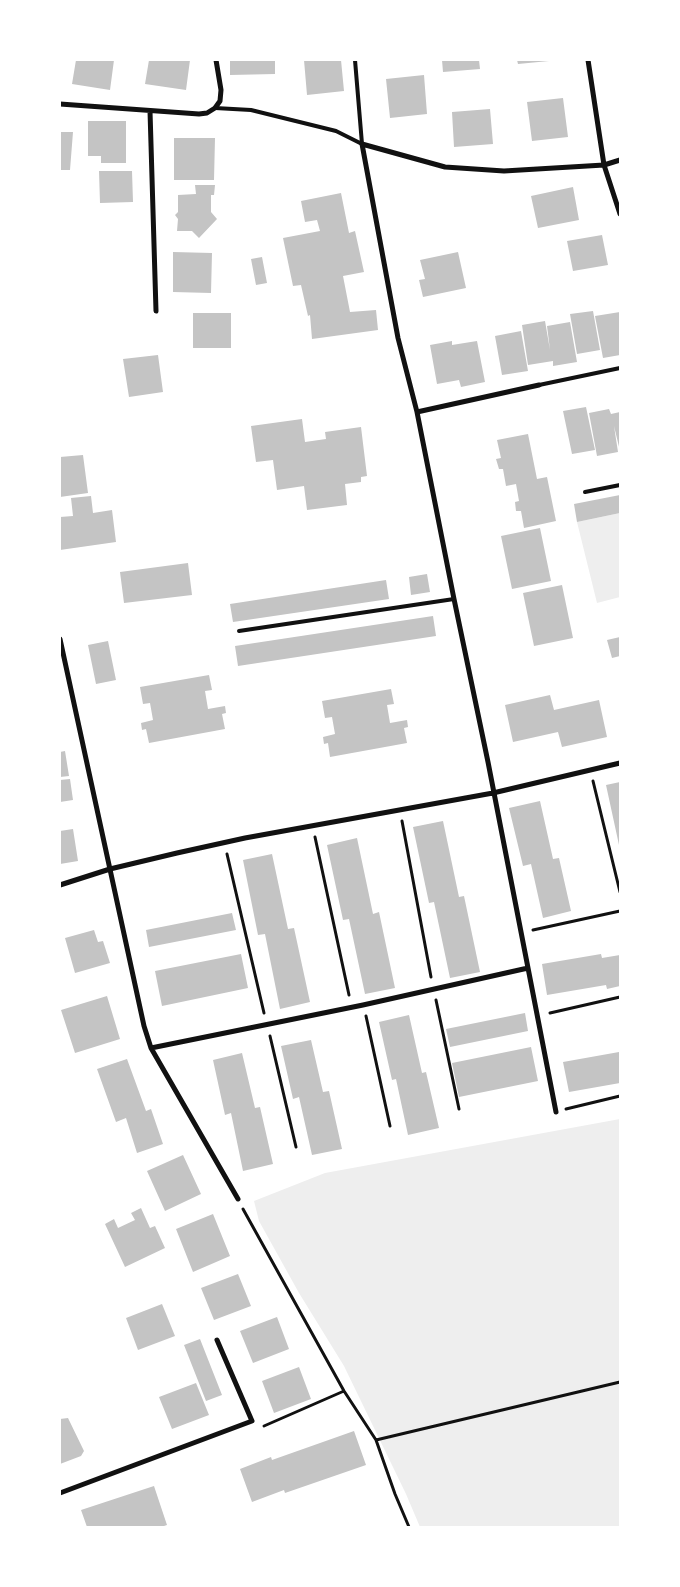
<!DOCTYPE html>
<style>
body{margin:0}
#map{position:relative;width:680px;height:1587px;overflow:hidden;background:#fff;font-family:Raleway,sans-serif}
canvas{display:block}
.frame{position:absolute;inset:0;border:61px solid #fff;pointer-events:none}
</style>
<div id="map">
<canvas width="680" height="1587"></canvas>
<div class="frame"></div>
</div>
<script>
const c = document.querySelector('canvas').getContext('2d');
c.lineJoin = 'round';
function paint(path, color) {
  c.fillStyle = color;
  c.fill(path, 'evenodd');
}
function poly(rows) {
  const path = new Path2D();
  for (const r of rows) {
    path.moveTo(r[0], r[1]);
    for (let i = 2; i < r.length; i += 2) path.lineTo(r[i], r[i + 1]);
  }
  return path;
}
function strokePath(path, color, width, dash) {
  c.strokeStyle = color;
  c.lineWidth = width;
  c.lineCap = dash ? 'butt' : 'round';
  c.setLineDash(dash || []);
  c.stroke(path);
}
paint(poly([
 [620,513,620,597,597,603,577,522],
 [620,1119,620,1527,420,1527,406,1494,344,1366,299,1293,259,1221,254,1201,325,1173]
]), '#eee');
paint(poly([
 [76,60,114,60,110,90,72,84],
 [149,60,190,60,186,90,145,84],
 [230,60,275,60,275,74,230,75],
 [304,60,341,60,344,91,307,95],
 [442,60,479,60,480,69,443,72],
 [517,60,549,60,549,61,518,64],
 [424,75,427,114,390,118,386,79],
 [563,98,568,137,532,141,527,102],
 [490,109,493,144,454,147,452,112],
 [88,121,126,121,126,163,101,163,101,156,88,156],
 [60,132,73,132,70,170,60,170],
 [174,138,215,138,214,180,174,180],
 [99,171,132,171,133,202,100,203],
 [195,185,215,185,214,195,211,195,211,212,217,219,199,238,192,231,177,231,178,219,175,215,178,212,178,195,196,194],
 [573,187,579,220,538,228,531,196],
 [341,193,349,233,355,231,364,272,343,276,350,312,376,310,378,330,312,339,310,315,308,316,301,285,293,286,283,238,320,231,317,220,305,222,301,201],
 [602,235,608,265,573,271,567,241],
 [173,252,212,253,211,293,173,292],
 [458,252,466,288,423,297,419,280,425,279,420,260],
 [262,257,267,283,256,285,251,259],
 [593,311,600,350,577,354,570,314],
 [620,312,620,355,603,358,595,316],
 [193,313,231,313,231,348,193,348],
 [545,321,550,350,547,326,570,322,577,362,553,366,553,361,528,365,522,325],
 [521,331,528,371,502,375,495,336],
 [452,341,452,345,477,341,485,382,461,387,459,380,437,384,430,345],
 [158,355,163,392,129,397,123,359],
 [586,407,595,450,572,454,563,411],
 [609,409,611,414,620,412,620,451,614,426,618,452,597,456,589,413],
 [302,419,305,442,326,439,325,432,361,427,367,476,361,477,361,482,345,484,347,505,307,510,304,486,277,490,273,460,256,462,251,426],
 [528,434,537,479,547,477,556,521,524,528,521,511,516,511,515,502,519,501,516,484,506,486,503,469,499,469,496,459,501,458,497,440],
 [83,455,88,493,60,497,60,457],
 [620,495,620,513,577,522,574,504],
 [91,496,93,513,112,510,116,542,60,550,60,517,73,516,71,498],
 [540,528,551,581,512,589,501,536],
 [188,563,192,595,124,603,120,572],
 [427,574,430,592,411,595,409,577],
 [386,580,389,599,233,622,230,604],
 [562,585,573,638,534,646,523,593],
 [433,616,436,636,238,666,235,646],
 [620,637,620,656,612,658,607,640],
 [108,641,116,680,96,684,88,645],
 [209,675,212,690,205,691,208,709,225,706,226,713,222,714,225,729,149,743,146,729,142,730,141,723,153,720,150,703,143,704,140,687],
 [391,689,394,704,387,705,390,723,407,720,408,727,404,728,407,743,330,757,328,743,324,744,323,737,335,734,332,717,325,718,322,701],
 [550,695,554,710,599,700,607,737,562,747,558,732,513,742,505,705],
 [65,751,69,776,60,777,60,752],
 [70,779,73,800,60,802,60,780],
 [620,782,620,845,619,845,606,785],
 [540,801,553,859,559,858,571,911,543,918,531,864,523,866,509,808],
 [443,821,459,897,464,896,480,972,450,978,434,902,429,903,413,827],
 [73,829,78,861,60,864,60,831],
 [357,838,373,914,379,912,395,988,365,994,349,919,343,920,327,845],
 [272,854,288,929,294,928,310,1002,280,1009,265,934,258,935,243,860],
 [232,913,236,930,149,947,146,930],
 [94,930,98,942,103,941,110,963,75,973,65,938],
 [241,954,248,988,162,1006,155,971],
 [601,954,602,958,620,955,620,986,607,989,606,985,547,995,542,964],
 [107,996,120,1039,75,1053,61,1010],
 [525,1013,528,1031,450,1047,446,1029],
 [409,1015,422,1073,426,1072,439,1128,408,1135,396,1079,392,1080,379,1022],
 [311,1040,323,1092,329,1091,342,1149,312,1155,299,1097,293,1099,281,1046],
 [531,1047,538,1081,459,1097,452,1063],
 [619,1052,620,1083,569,1092,563,1062],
 [242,1053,255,1108,260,1107,273,1164,243,1171,231,1113,225,1115,213,1060],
 [127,1059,146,1111,151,1109,163,1144,137,1153,126,1118,116,1122,97,1069],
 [183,1155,201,1194,165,1211,147,1171],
 [141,1208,150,1228,155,1226,165,1248,125,1267,105,1224,114,1219,118,1228,135,1220,131,1213],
 [213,1214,230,1256,193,1272,176,1229],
 [238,1274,251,1306,214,1320,201,1288],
 [162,1304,175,1336,138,1350,126,1318],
 [277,1317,289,1349,253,1363,240,1331],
 [200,1339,222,1395,206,1401,184,1345],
 [299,1367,311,1399,274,1413,262,1381],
 [196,1383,209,1415,172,1429,159,1397],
 [68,1418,84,1451,81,1456,60,1464,60,1419],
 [354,1431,366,1465,285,1493,284,1490,252,1502,240,1469,271,1457,272,1460],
 [154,1486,167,1525,161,1527,87,1527,81,1510]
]), '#c4c4c4');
strokePath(poly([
 [593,781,620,892],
 [402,821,431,977],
 [315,837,349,995],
 [227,854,264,1013],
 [533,930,620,911],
 [436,1000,459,1109],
 [550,1013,620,997],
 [366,1016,390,1126],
 [270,1036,296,1147],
 [566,1109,620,1096],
 [243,1209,344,1391,376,1440,395,1494,409,1527],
 [264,1426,344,1391],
 [376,1440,620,1382]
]), '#111', 3);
strokePath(poly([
 [355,60,362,144],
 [215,108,251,110,336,131,362,144],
 [539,385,620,368],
 [585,492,620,485],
 [239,631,454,599]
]), '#111', 4);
strokePath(poly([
 [588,60,604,165,620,214],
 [60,104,199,114,207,113,215,108,220,101,221,90,216,60],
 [150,111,156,311],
 [417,412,539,385],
 [60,639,144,1026,151,1048,238,1199],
 [60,885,110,869,177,853,245,838,493,793,620,763],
 [151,1048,363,1005,528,968],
 [556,1112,488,762,454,599,417,412,398,338,362,144,445,167,504,171,604,165,620,160],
 [60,1493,252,1421,217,1340]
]), '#111', 5);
</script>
